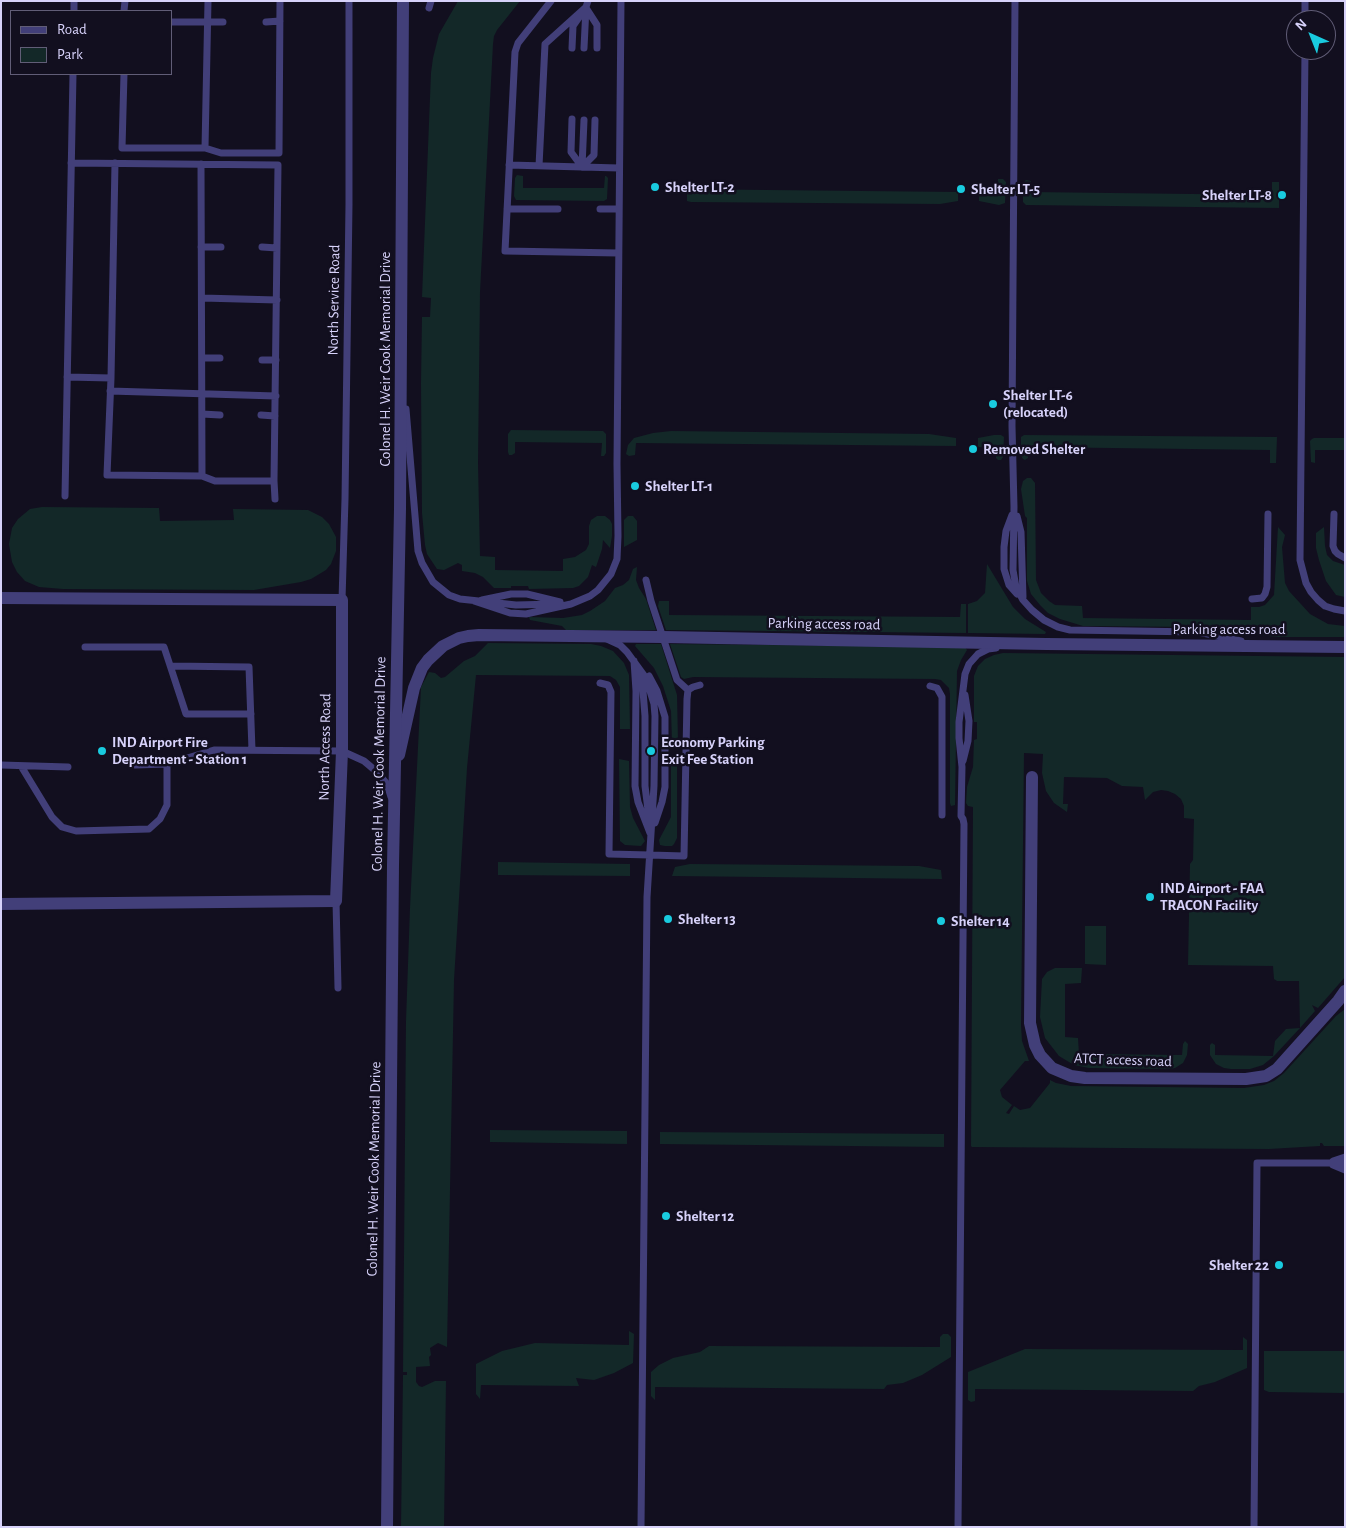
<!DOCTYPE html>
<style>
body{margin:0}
#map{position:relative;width:1346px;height:1528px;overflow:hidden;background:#120f1f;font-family:"Alegreya Sans",sans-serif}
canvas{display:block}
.frame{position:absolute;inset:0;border:2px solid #d7d2fa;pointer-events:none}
.legend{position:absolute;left:10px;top:10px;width:162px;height:65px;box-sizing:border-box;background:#120f1f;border:1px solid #615d77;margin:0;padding:6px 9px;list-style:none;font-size:15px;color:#d7d2fa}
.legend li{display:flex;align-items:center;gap:10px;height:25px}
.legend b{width:25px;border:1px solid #615d77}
.north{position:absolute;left:1286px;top:10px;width:50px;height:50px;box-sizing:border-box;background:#120f1f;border:1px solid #615d77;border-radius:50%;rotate:316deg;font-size:14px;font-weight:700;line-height:20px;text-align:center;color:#d7d2fa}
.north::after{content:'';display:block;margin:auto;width:18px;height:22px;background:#19cbdf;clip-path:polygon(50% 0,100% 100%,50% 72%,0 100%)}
</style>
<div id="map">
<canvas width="1346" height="1528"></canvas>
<div class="frame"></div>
<ul class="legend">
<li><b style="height:6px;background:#423f79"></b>Road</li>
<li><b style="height:14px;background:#132828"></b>Park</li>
</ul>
<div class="north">N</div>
</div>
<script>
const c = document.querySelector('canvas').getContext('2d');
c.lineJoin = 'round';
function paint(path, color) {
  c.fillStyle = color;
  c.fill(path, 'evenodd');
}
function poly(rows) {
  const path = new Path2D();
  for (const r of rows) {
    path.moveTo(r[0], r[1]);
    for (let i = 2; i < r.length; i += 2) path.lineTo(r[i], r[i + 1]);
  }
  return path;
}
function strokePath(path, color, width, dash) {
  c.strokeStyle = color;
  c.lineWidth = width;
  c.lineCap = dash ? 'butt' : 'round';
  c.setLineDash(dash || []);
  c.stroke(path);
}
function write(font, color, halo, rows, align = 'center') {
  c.font = font + ' "Alegreya Sans",sans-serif';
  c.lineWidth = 5;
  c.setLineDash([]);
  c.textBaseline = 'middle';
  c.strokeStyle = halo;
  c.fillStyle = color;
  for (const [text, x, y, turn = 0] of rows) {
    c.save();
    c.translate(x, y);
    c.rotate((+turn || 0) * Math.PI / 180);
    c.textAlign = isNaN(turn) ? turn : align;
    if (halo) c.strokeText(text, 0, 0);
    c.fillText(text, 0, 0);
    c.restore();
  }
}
paint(poly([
 [458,1,520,1,497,30,494,36,493,44,480,292,478,463,480,556,495,557,495,570,563,571,563,559,575,557,586,550,589,544,589,526,591,520,597,516,605,516,610,520,612,524,612,536,610,548,603,540,602,549,596,567,592,565,588,577,579,586,573,588,529,589,528,586,511,586,511,588,494,588,483,577,475,573,462,571,462,565,458,563,444,570,437,569,427,554,425,545,422,513,421,383,422,317,430,317,431,298,422,297,431,73,433,58,439,34],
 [517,175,523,176,523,188,604,188,605,176,606,176,608,178,607,199,604,201,516,200,514,196,515,178],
 [998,179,1003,179,1006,182,1005,203,999,205,979,201,979,192,997,192],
 [1026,180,1031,181,1031,192,1272,195,1272,182,1279,182,1279,208,1026,205,1023,202,1023,183],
 [673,189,958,192,958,201,940,204,691,202,687,201,687,193,673,193],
 [511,430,603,431,606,434,606,453,604,456,601,456,602,443,515,442,515,453,512,455,509,455,508,452,508,434],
 [671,431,929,434,956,438,956,446,636,443,635,455,629,456,626,454,628,445,634,438,653,433],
 [994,435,1001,435,1004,437,1003,457,1001,460,998,460,996,458,996,448,978,447,978,438],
 [1024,435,1277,437,1276,463,1270,463,1270,450,1032,447,1029,447,1028,458,1025,460,1023,459,1021,456,1021,437],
 [1314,438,1345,438,1345,450,1315,450,1315,463,1311,462,1310,441,1312,439],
 [1027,478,1031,478,1035,483,1036,580,1041,593,1049,601,1055,605,1082,606,1083,618,1251,620,1251,607,1259,607,1265,605,1274,595,1278,527,1285,535,1282,547,1285,583,1289,591,1310,614,1328,624,1345,626,1345,637,1276,637,1201,627,1083,626,1060,619,1048,613,1040,605,1031,594,1027,581,1027,518,1025,516,1021,489,1023,481],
 [42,507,159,508,160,521,234,520,233,509,308,510,322,517,329,524,336,537,336,551,331,564,326,570,311,579,301,582,254,590,63,589,39,587,25,581,17,572,12,562,9,544,12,528,18,519,30,509],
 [628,516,633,516,637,521,637,540,624,547,624,520],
 [1324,527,1325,546,1327,555,1333,561,1345,565,1345,597,1336,595,1326,581,1319,560,1316,548,1316,533],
 [987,564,1013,607,1025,619,1046,632,1045,634,968,633,968,604,977,601,985,593],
 [637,567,636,580,639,588,646,599,656,630,566,630,562,626,530,620,529,617,563,618,582,615,590,611,605,601,615,588,623,585,629,580,633,569],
 [659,601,669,601,669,615,960,617,961,604,966,604,966,633,666,630,658,606],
 [488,643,591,644,601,646,613,651,624,663,629,675,630,729,620,729,620,687,616,680,610,676,476,675,467,768,454,980,447,1347,438,1343,430,1348,431,1355,429,1357,430,1366,416,1367,416,1382,419,1386,422,1387,435,1381,446,1381,444,1527,401,1527,403,1375,407,1375,407,1372,403,1372,406,1021,410,908,421,687,429,672,435,673,441,678,445,677,464,661,475,656],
 [636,644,661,644,677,695,678,741,672,742,671,711,663,686,654,668,635,646],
 [670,644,965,647,967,650,961,660,957,671,955,805,951,806,950,803,950,694,949,688,941,680,935,679,693,677,684,679,681,677],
 [1003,653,1345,657,1345,977,1318,1008,1312,1005,1315,1011,1300,1028,1274,1056,1263,1065,1250,1069,1231,1069,1224,1068,1216,1064,1210,1055,1210,1045,1212,1043,1215,1045,1215,1055,1273,1056,1275,1041,1286,1029,1300,1028,1299,981,1277,981,1274,979,1273,966,1188,965,1190,864,1193,860,1194,819,1184,818,1184,806,1181,799,1175,794,1168,791,1161,790,1153,792,1145,800,1143,787,1122,786,1107,778,1064,777,1063,804,1068,804,1067,812,1054,803,1046,791,1042,773,1043,754,1024,753,1021,1025,1022,1041,1029,1061,1025,1061,1000,1090,1002,1097,1012,1105,1006,1113,1009,1114,1014,1106,1020,1110,1030,1108,1050,1083,1050,1080,1056,1083,1071,1086,1244,1088,1264,1085,1274,1081,1284,1073,1336,1016,1345,1009,1345,1146,1324,1146,1322,1143,1320,1143,1320,1146,1269,1149,972,1147,971,1146,973,807,968,806,966,803,967,787,973,767,974,740,977,739,977,722,974,722,974,676,978,666,985,659,994,655],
 [619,759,629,761,630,807,633,818,645,841,641,846,625,845,620,841],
 [671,762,677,762,677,838,674,844,672,846,665,846,660,845,659,840,671,817],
 [498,862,630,864,630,876,498,875],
 [690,864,919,866,941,870,942,879,672,876,675,867],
 [1085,926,1106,926,1106,965,1085,964],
 [1055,968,1082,968,1081,983,1065,984,1065,1037,1078,1038,1079,1054,1182,1055,1183,1044,1185,1041,1188,1044,1187,1055,1183,1063,1175,1068,1170,1069,1089,1068,1074,1065,1059,1056,1045,1038,1040,1017,1042,979,1047,972],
 [490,1130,627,1131,627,1144,490,1142],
 [660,1132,944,1134,944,1147,660,1144],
 [629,1331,634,1334,633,1363,614,1373,594,1380,576,1378,579,1386,481,1385,480,1399,476,1394,476,1364,502,1351,535,1343,629,1345],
 [943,1334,948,1334,951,1337,951,1357,922,1375,903,1383,887,1385,884,1389,655,1387,655,1400,651,1396,651,1372,659,1365,673,1358,700,1352,709,1346,940,1347,940,1337],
 [1243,1337,1247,1340,1247,1368,1215,1382,1199,1386,1193,1391,975,1389,975,1401,971,1402,968,1400,968,1372,1025,1349,1243,1350],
 [1264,1351,1345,1351,1345,1393,1269,1392,1264,1390]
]), '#132828');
strokePath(poly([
 [551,1,518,43,515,52,505,251,618,253],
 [1015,1,1012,426,1014,507,1013,570,1016,587,1023,600,1032,610,1044,620,1058,627,1070,630,1198,632,1241,641],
 [429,8,431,1],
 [586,8,597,25,597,48],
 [74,11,74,1],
 [124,11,125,1],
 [1305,20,1305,1],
 [171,22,223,22],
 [266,22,280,21],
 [572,48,573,26,580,16],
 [584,48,586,7,588,1],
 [1305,50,1300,560,1306,583,1311,592,1318,600,1325,606,1334,609,1345,611],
 [124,74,122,148,205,148,208,1],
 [572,119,571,152,582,167],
 [205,148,221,153,279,153,280,1],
 [71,163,278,165,274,481,215,481,202,476],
 [115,163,111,378,107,475,202,476,201,164],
 [509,165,619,168],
 [539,166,545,44,586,7],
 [582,167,594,155,595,120],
 [582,167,584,120],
 [507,209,558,209],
 [600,209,619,209],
 [201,247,221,247],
 [262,247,277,248],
 [202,298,277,300],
 [202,358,220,358],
 [262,360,276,360],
 [67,377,111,378],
 [110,391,276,396],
 [406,409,418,551,422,563,433,582,449,595,460,599,516,605,555,604],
 [202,414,220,415],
 [261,415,275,416],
 [274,481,275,499],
 [65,496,73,74],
 [1334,514,1333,546,1335,551,1338,554,1345,558],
 [1012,515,1006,531,1004,547,1004,569,1009,585,1017,594],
 [1017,516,1021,532,1023,597],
 [646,580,651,601,677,680,688,690],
 [1252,599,1262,598,1265,594,1267,587,1268,514],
 [342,600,345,499,349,204,349,1],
 [482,600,511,594,527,594,560,602],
 [474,601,510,613,526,614,571,604,590,596,598,590,611,574,617,559,618,536,617,464,621,1],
 [607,639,620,645,627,652,646,678,654,704,655,716,654,786,647,897,641,1527],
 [85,647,164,647,186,714,251,714],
 [634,661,636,691,635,786,638,802,650,833],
 [171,666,249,667,252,750],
 [639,672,643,691,645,716,645,786,649,818],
 [649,676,657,691,665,717,665,787,662,802,655,823],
 [600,683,608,685,611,692,609,854,650,855,684,856,687,699,688,690,693,687,700,685],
 [930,686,937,688,942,697,942,815],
 [963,761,968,741,969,721,965,695],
 [1,765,68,767],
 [135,765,167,764,214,750,342,751,364,761,377,772,387,784,391,797],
 [21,766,52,817,62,827,76,831,149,829,160,819,167,805,167,764],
 [336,901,338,988],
 [1333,1161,1345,1157],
 [1333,1165,1345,1170],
 [958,1527,964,824,963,819,961,816,962,767,959,738,959,722,965,674,969,664,978,654,988,649,996,648],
 [1254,1527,1257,1163,1345,1163]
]), '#423f79', 7);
strokePath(poly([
 [1,598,342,600,342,751,336,901,1,904],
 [399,755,414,688,422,668,428,660,443,646,459,638,468,636,479,635,663,637,1046,644,1345,647],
 [1032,777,1030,1023,1035,1045,1040,1055,1052,1068,1071,1076,1085,1078,1246,1079,1266,1076,1277,1069,1338,1001,1345,991]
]), '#423f79', 12);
strokePath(poly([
 [387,1527,393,865,400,509,403,1]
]), '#423f79', 12);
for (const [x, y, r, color] of [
 [655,187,5,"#19cbdf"],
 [961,189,5,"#19cbdf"],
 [1282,195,5,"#19cbdf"],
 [993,404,5,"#19cbdf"],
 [973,449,5,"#19cbdf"],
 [635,486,5,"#19cbdf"],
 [102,751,5,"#19cbdf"],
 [651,751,5,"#19cbdf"],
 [1150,897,5,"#19cbdf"],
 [668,919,5,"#19cbdf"],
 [941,921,5,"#19cbdf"],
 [666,1216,5,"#19cbdf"],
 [1279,1265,5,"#19cbdf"]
]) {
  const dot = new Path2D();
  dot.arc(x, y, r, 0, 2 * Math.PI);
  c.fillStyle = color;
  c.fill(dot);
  strokePath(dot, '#120f1f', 2);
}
write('bold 15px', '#d7d2fa', '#120f1f', [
 ["Shelter LT-2",665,187],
 ["Shelter LT-5",971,189],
 ["Shelter LT-8",1272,195,"right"],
 ["Shelter LT-6",1003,395],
 ["(relocated)",1003,412],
 ["Removed Shelter",983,449],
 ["Shelter LT-1",645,486],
 ["IND Airport Fire",112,742],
 ["Department - Station 1",112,759],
 ["Economy Parking",661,742],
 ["Exit Fee Station",661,759],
 ["IND Airport - FAA",1160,888],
 ["TRACON Facility",1160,905],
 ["Shelter 13",678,919],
 ["Shelter 14",951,921],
 ["Shelter 12",676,1216],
 ["Shelter 22",1269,1265,"right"]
], 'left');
write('15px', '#d7d2fa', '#120f1f', [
 ["North Service Road",334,300,-89],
 ["Colonel H. Weir Cook Memorial Drive",385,359,-90],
 ["Parking access road",824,624,1],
 ["Parking access road",1229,629],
 ["North Access Road",325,747,-89],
 ["Colonel H. Weir Cook Memorial Drive",379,764,-89],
 ["ATCT access road",1123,1060,2],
 ["Colonel H. Weir Cook Memorial Drive",374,1169,-89]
]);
</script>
